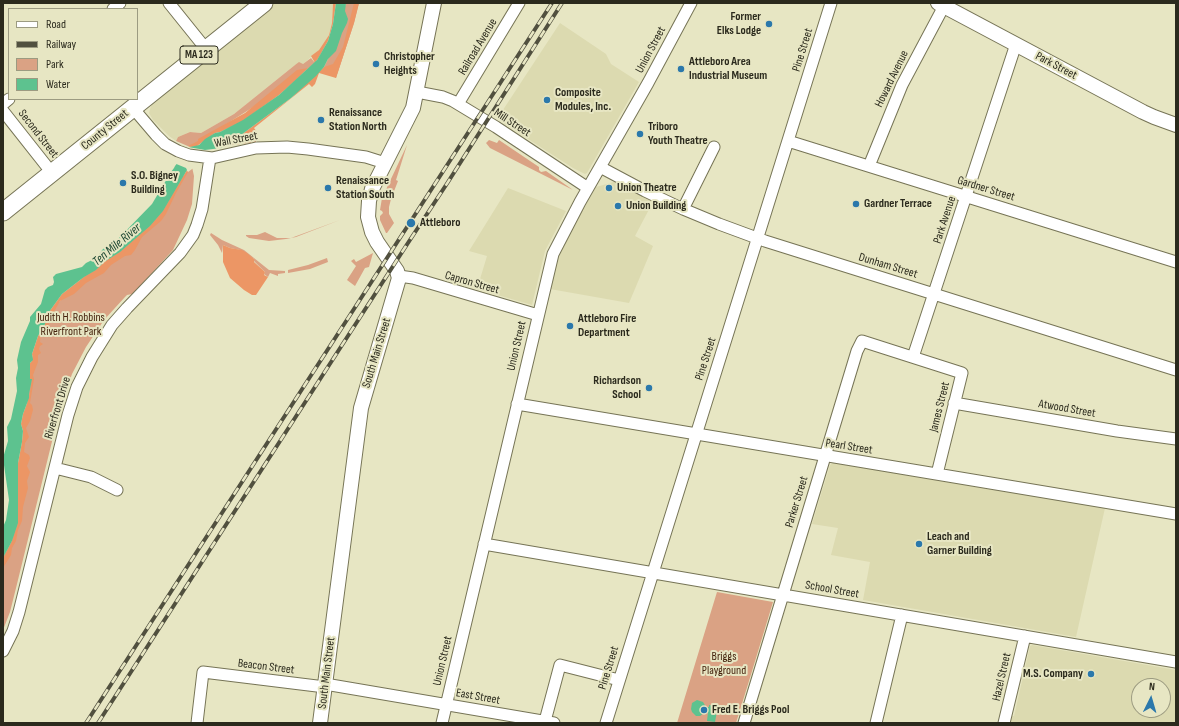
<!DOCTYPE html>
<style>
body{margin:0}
#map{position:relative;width:1179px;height:726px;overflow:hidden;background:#e7e6c3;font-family:"Sofia Sans Condensed",sans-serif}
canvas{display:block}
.frame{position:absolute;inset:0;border:4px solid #2b2a1d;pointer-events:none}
.legend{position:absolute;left:8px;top:8px;width:130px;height:92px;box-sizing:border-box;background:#e7e6c3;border:1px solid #9c9b81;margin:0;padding:5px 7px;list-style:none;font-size:12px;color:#2b2a1d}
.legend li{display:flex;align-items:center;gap:8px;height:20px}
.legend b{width:20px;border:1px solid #9c9b81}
.north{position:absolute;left:1131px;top:678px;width:40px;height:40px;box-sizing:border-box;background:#e7e6c3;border:1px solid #9c9b81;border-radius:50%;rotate:5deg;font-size:11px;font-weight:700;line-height:16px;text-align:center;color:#2b2a1d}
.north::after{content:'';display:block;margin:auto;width:14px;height:18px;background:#2b78ab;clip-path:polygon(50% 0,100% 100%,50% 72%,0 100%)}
</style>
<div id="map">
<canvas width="1179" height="726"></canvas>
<div class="frame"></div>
<ul class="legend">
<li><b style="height:5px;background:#fff"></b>Road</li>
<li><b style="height:5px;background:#51503f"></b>Railway</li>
<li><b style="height:11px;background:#daa284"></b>Park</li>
<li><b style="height:11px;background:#5dc28f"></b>Water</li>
</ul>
<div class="north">N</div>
</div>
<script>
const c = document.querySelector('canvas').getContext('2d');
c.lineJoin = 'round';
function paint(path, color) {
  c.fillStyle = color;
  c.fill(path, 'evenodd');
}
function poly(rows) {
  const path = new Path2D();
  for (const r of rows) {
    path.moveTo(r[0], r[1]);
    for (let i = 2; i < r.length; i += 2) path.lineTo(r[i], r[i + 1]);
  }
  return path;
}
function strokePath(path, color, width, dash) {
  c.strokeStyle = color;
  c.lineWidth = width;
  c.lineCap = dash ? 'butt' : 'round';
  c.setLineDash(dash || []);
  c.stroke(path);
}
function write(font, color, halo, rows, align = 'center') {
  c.font = font + ' "Sofia Sans Condensed",sans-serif';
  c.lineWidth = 4;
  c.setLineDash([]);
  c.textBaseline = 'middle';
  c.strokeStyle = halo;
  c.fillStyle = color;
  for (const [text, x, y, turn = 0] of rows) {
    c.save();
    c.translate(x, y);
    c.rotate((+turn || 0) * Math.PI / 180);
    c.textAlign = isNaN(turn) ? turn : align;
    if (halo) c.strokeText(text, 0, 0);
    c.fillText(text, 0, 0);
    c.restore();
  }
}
paint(poly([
 [275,3,333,3,332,23,329,35,319,50,302,65,295,65,234,114,201,133,190,132,178,137,176,141,169,136,153,120,149,113,151,106,153,103,152,102],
 [560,23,606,54,611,64,639,82,587,173,585,174,573,168,497,119],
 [617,181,654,200,635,236,653,246,629,303,550,289,556,264,563,245,596,187],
 [508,188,566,211,545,251,532,305,477,289,487,256,469,251],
 [833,463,1105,508,1076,637,863,600,870,562,831,555,838,528,812,524,830,465],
 [1032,645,1176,670,1176,723,1009,723,1011,716,1014,716,1030,646],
 [1139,686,1163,686,1163,710,1139,710]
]), '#dcdab0');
paint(poly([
 [346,3,359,3,354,23,336,78,324,67,328,59],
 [311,58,315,63,301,74,296,80,190,147,176,141,178,137,190,132,201,133,234,114,295,65,299,62,303,64],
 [257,135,256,142,225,146,243,139],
 [489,140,497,143,499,140,539,167,539,170,541,172,546,171,573,190,490,148,486,143],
 [407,145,396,180,398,181,391,199,389,207,389,214,394,223,387,233,386,233,380,220,380,216,383,213,382,211,380,210,382,198],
 [192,167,194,176,192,204,187,220,173,250,139,287,132,294,127,295,125,297,104,320,86,347,72,374,59,413,16,588,10,612,3,630,3,558,12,541,32,358,52,309],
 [340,220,296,237,286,239,269,241,249,238,246,236,246,235,257,235,265,232,277,238,291,238],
 [211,233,222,240,244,250,269,270,285,271,285,273,278,274,278,276,270,273,268,277,264,274,265,272,254,261,254,259,240,250,230,248,223,245,222,253,218,245,210,235],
 [373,253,369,267,365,268,355,286,347,280,356,266,351,261,354,259,356,262],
 [327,258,328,262,310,269,288,273,288,270,308,265],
 [717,592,773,602,749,681,736,723,677,723]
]), '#daa284');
paint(poly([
 [333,3,336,3,333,24,328,41,319,57,315,63,311,56,319,50,329,35,332,23],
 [354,3,359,3,354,23,336,78,319,73,315,84,312,87,309,84,254,128,257,132,257,135,243,139,231,144,223,146,231,141,238,139,241,135,291,98,324,67,333,64,343,47],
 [308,68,296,80,279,95,243,121,220,132,215,133,197,146,192,147,188,146,198,141,198,139,245,113,297,70],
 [187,170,188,172,176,193,166,214,161,221,142,237,135,250,131,255,125,256,111,265,104,273,86,283,74,294,60,301,51,317,47,331,41,335,40,342,43,344,40,346,39,349,41,353,38,355,38,362,33,375,34,379,30,403,32,405,33,410,30,421,26,428,29,437,25,443,24,452,29,455,30,458,27,466,30,472,27,481,28,488,23,507,22,521,18,530,16,541,12,548,11,555,3,568,3,558,12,541,18,523,18,463,22,442,23,431,21,424,23,414,29,398,32,379,30,379,30,363,33,360,32,354,38,336,43,329,49,312,62,294,84,277,96,270,104,262,120,252,150,226,163,211],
 [223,245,230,248,242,250,247,253,254,259,254,262,265,272,264,275,268,277,256,295,252,295,244,290,230,278,223,262]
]), '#ec9665');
paint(poly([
 [336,3,346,3,345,11,348,19,347,23,342,33,336,51,328,59,324,67,316,76,291,98,241,135,238,139,231,141,221,148,217,148,187,170,163,211,150,226,120,252,104,262,96,270,84,277,62,294,49,312,45,324,38,336,32,354,33,360,30,363,30,379,32,379,29,394,29,398,23,414,21,424,23,431,22,442,18,463,18,523,12,541,3,558,3,527,6,520,9,500,3,458,8,441,7,427,11,419,17,391,16,378,18,368,17,360,21,342,30,321,30,317,41,304,45,290,48,287,53,285,54,282,53,277,56,274,82,267,86,263,96,258,103,249,115,242,152,204,171,172,174,168,175,166,190,147,199,145,205,139,215,133,220,132,243,120,279,95,317,60,328,41,333,24],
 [697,700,703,702,706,707,709,707,709,705,718,706,715,722,707,721,708,712,705,712,700,716,696,716,692,712,691,709,692,703]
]), '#5dc28f');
paint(poly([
 [188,147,205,150,221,148,188,172,186,168,174,163]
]), '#e7e6c3');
const minor = poly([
 [169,3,206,49],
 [113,9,120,3],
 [417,92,443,97,453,101,496,127,588,188],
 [3,104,9,99],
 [458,104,519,3],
 [133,108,156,135,165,144,178,151,189,155,212,158,256,148,287,147,308,149,366,157,385,163],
 [3,111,52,173],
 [788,141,1176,262],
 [869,166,902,85,944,6],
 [600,167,645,191,683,209,719,224,765,241,1176,370],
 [683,209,714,147],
 [399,276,413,278,538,315],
 [913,357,1016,44],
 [954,403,1117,431,1176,439],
 [517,404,1176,514],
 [55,468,91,477,117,490],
 [484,544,1176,662],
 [3,651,13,631,19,612,68,415,77,387,92,357,112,325,127,308,180,253,193,235,197,225,202,209,210,158],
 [325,684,554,723],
 [545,721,560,665,619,680],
 [197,723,203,672,325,687],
 [442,723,553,254,580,202,648,83,691,3],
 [606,723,831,3],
 [744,723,857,351,862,341,962,373,937,474],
 [876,723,902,615],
 [1004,723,1025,636]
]);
const major = poly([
 [938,3,1143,112,1154,117,1176,125],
 [320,723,361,408,399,278,397,271,377,242,372,232,368,217,369,201,372,189,413,108,434,3]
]);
const highway = poly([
 [3,212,264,3]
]);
strokePath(minor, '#767456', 13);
strokePath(major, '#767456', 16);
strokePath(highway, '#767456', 19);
strokePath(minor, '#fff', 11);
strokePath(major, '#fff', 14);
strokePath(highway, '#fff', 17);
const rail = poly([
 [86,723,552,3],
 [98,723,406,246,448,182,562,3]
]);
strokePath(rail, '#51503f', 4);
strokePath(rail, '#e7e6c3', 2.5, [8]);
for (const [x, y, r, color] of [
 [769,24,4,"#2b78ab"],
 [376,64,4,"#2b78ab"],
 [681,69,4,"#2b78ab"],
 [547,100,4,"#2b78ab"],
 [321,120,4,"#2b78ab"],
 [640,134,4,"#2b78ab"],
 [123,183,4,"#2b78ab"],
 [328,188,4,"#2b78ab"],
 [609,188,4,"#2b78ab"],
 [856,204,4,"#2b78ab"],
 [618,206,4,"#2b78ab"],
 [411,223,5,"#2b78ab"],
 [570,326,4,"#2b78ab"],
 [649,388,4,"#2b78ab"],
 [919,544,4,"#2b78ab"],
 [1091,674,4,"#2b78ab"],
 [704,710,4,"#2b78ab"]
]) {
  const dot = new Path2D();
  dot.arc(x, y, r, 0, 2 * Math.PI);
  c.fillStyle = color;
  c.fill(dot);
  strokePath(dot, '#e7e6c3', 1.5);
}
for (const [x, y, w] of [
 [199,55,38]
]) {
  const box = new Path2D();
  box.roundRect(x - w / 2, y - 9, w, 18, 3);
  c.fillStyle = '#e7e6c3';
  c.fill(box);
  strokePath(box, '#2b2a1d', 1);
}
write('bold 11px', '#2b2a1d', null, [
 ["MA 123",199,55]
]);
write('bold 12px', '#2b2a1d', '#e7e6c3', [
 ["Former",761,17,"right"],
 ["Elks Lodge",761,31,"right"],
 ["Christopher",384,57],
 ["Heights",384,71],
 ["Attleboro Area",689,62],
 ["Industrial Museum",689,76],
 ["Composite",555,93],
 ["Modules, Inc.",555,107],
 ["Renaissance",329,113],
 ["Station North",329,127],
 ["Triboro",648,127],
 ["Youth Theatre",648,141],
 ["S.O. Bigney",131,176],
 ["Building",131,190],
 ["Renaissance",336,181],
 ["Station South",336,195],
 ["Union Theatre",617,188],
 ["Gardner Terrace",864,204],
 ["Union Building",626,206],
 ["Attleboro",420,223],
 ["Attleboro Fire",578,319],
 ["Department",578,333],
 ["Richardson",641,381,"right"],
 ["School",641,395,"right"],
 ["Leach and",927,537],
 ["Garner Building",927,551],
 ["M.S. Company",1083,674,"right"],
 ["Fred E. Briggs Pool",712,710]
], 'left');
write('12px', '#2b2a1d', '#e7e6c3', [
 ["Railroad Avenue",478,47,-59],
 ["Union Street",651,50,-62],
 ["Pine Street",803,50,-73],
 ["Park Street",1056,66,28],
 ["Howard Avenue",892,79,-64],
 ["Mill Street",512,123,33],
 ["County Street",105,130,-39],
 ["Second Street",38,134,52],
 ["Wall Street",236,140,-11],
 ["Gardner Street",986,189,17],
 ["Park Avenue",945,220,-72],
 ["Dunham Street",888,266,17],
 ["Capron Street",472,283,16],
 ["Union Street",517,346,-77],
 ["South Main Street",377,353,-73],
 ["Pine Street",706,359,-72],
 ["James Street",940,407,-76],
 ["Riverfront Drive",58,408,-73],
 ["Atwood Street",1067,409,10],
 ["Pearl Street",849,447,9],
 ["Parker Street",797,502,-73],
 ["School Street",832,590,10],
 ["Union Street",443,661,-77],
 ["Beacon Street",266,667,7],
 ["Pine Street",609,668,-73],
 ["South Main Street",327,673,-83],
 ["Hazel Street",1002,677,-77],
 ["East Street",478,697,10]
]);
write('12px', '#44220d', '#e7e6c3', [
 ["Judith H. Robbins",71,318],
 ["Riverfront Park",71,332],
 ["Briggs",724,657],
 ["Playground",724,671]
]);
write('italic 13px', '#1f4934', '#e7e6c3', [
 ["Ten Mile River",117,245,-40]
]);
</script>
